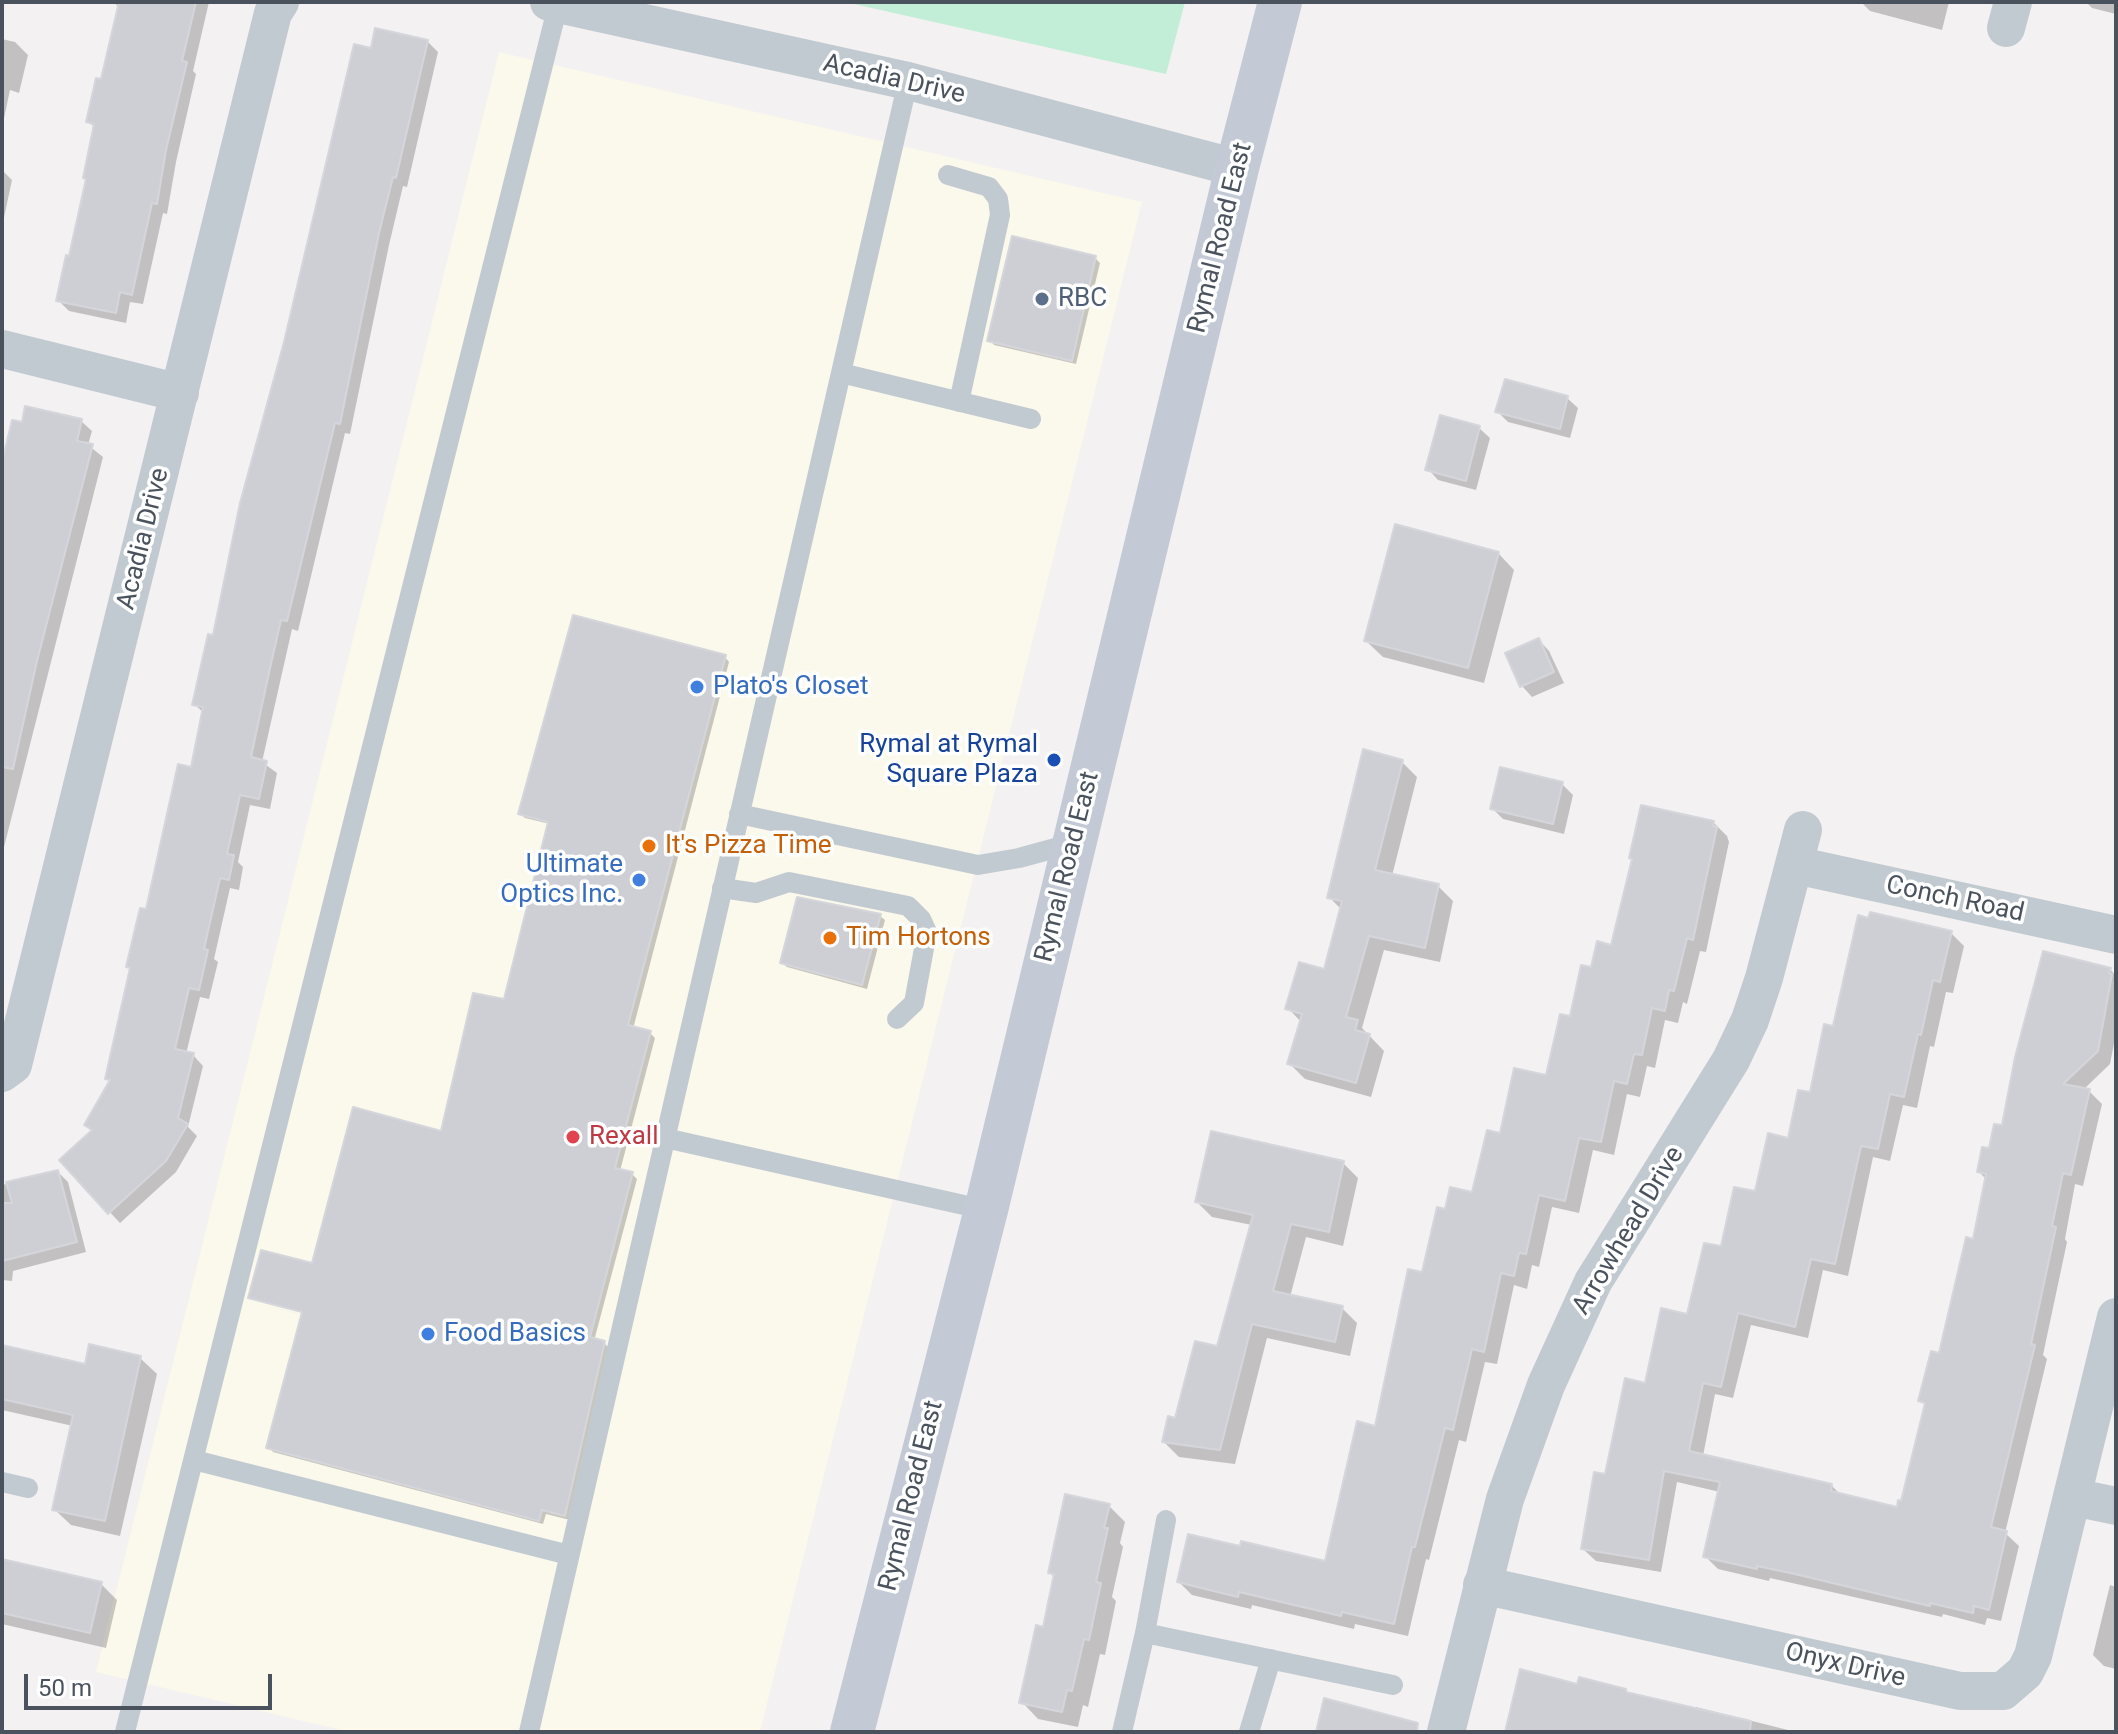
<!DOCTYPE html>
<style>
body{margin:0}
#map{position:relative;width:2118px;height:1734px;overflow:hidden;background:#f3f1f1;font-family:Roboto,sans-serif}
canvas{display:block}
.frame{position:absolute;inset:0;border:4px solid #49525d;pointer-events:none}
.scale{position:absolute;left:24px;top:1674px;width:248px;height:36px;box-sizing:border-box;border:4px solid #49525d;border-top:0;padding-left:10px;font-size:24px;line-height:28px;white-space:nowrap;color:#49525d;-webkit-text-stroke:6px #fff;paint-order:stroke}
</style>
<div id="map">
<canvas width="2118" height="1734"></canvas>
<div class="frame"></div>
<div class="scale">50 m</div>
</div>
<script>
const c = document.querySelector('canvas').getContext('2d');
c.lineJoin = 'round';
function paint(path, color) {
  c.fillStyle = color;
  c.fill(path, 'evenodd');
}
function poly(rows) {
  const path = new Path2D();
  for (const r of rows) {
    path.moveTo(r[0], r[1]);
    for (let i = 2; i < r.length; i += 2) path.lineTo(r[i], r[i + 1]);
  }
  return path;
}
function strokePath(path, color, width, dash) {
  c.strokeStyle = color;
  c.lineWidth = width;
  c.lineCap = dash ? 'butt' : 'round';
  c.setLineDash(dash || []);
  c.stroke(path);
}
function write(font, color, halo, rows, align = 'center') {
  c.font = font + ' Roboto,sans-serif';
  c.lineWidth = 7;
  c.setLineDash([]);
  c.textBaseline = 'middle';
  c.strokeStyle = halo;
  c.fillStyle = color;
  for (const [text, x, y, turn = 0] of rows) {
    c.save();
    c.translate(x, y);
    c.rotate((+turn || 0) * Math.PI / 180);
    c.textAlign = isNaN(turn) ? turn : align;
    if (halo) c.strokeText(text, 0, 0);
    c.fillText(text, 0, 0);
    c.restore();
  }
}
paint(poly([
 [499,52,1142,202,760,1732,350,1732,96,1672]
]), '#fbf8ec');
paint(poly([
 [845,2,1185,2,1166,74]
]), '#c2edd6');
paint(poly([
 [114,2,209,2,193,71,196,74,176,162,167,214,163,213,143,304,130,302,126,323,69,311,58,300,88,181,85,178,95,128,88,121,103,81,119,8],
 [1861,2,1949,2,1942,30,1870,11],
 [2086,2,2116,2,2116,14,2092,8],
 [2,39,15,42,28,55,19,93,10,90,2,128],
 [427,41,438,52,407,187,403,186,389,245,350,434,345,433,298,631,292,629,262,762,277,773,270,809,250,805,238,862,243,867,239,890,230,888,214,959,218,962,209,999,200,997,186,1054,193,1055,203,1066,188,1127,197,1136,176,1172,120,1223,61,1160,93,1132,86,1125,111,1082,107,1078,132,970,128,967,193,770,204,713,194,704,215,638,372,50],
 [2,170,12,180,2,227],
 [1095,258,1100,263,1076,364,994,345,990,340],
 [1567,398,1578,408,1570,438,1508,422,1498,412],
 [81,421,92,431,88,445,103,457,2,855,2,467],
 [1479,428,1490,438,1476,490,1438,480,1428,469],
 [1498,553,1514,570,1484,683,1383,657,1366,641],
 [1539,640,1549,651,1564,683,1532,697,1522,686],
 [725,657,729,662,633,1029,650,1033,655,1038,620,1171,632,1174,637,1179,594,1341,604,1343,609,1348,570,1520,546,1514,543,1524,273,1452,269,1447,303,1315,254,1302,311,1317,312,1313,253,1297,253,1300,250,1297,314,1266,442,1133,505,1001,550,824,525,818,520,814],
 [1402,762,1417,777,1392,876,1438,886,1453,901,1440,962,1384,950,1362,1028,1384,1051,1371,1097,1305,1079,1290,1064,1301,1022,1288,1008,1326,971,1342,910,1329,897],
 [1562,784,1573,795,1564,834,1503,819,1493,809],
 [1713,822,1727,836,1729,842,1706,952,1700,951,1687,1004,1683,1002,1678,1023,1665,1020,1655,1068,1647,1066,1640,1097,1627,1094,1614,1155,1593,1150,1579,1213,1552,1207,1539,1267,1532,1265,1527,1289,1514,1285,1497,1364,1485,1362,1466,1442,1459,1440,1429,1560,1426,1559,1408,1636,1355,1624,1354,1629,1252,1605,1251,1609,1192,1595,1179,1582,1327,1563,1377,1428,1424,1275,1446,1211,1474,1195,1502,1135,1548,1077,1592,970],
 [880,916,885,920,867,989,787,967,782,963],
 [1951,933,1964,946,1953,993,1946,992,1934,1047,1930,1046,1917,1108,1903,1105,1890,1161,1873,1157,1848,1276,1823,1270,1808,1338,1751,1325,1733,1398,1715,1394,1703,1456,1831,1485,1842,1496,1899,1509,1903,1503,1926,1406,1921,1400,1940,1355,1974,1241,1987,1180,1979,1172,2003,1128,2110,969,2116,976,2116,1033,2110,1064,2083,1090,2089,1091,2102,1104,2083,1186,2075,1184,2065,1239,2067,1242,2043,1355,2047,1359,2005,1533,2019,1546,2001,1621,1987,1618,1985,1625,1943,1614,1942,1617,1770,1578,1769,1581,1718,1569,1705,1556,1720,1492,1677,1482,1661,1572,1596,1561,1583,1549,1606,1476,1646,1385,1688,1316,1722,1249,1790,1140,1811,1095,1834,1028],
 [1343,1163,1358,1178,1343,1246,1306,1237,1290,1297,1342,1308,1357,1323,1350,1356,1267,1338,1235,1464,1179,1457,1164,1442,1218,1349,1252,1225,1212,1217,1197,1202],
 [58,1172,68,1182,86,1252,13,1271,12,1281,2,1280,2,1185],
 [2,1347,86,1366,140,1358,157,1374,120,1536,71,1525,54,1509,73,1426,2,1410],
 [1109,1506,1125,1522,1120,1543,1123,1547,1112,1597,1116,1601,1105,1655,1100,1654,1088,1707,1083,1705,1078,1727,1038,1719,1022,1702,1044,1629,1055,1578,1050,1573],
 [2,1561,101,1584,117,1600,106,1648,2,1624],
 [2110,1585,2116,1587,2116,1669,2104,1666,2093,1655],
 [1579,1686,1625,1691,1629,1695,1696,1711,1696,1707,1796,1732,1507,1732]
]), '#0003');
const building = poly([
 [119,2,196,2,182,61,187,62,166,150,157,204,152,203,132,295,120,292,116,313,56,301,66,255,69,256,86,179,83,178,94,124,86,122,96,78,101,79,119,2],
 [375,28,428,40,396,178,393,177,379,233,340,424,335,423,287,621,281,620,268,677,251,757,267,761,259,799,240,795,227,854,234,855,229,880,220,878,204,949,208,950,199,990,189,988,175,1049,194,1053,178,1118,188,1124,166,1161,108,1214,59,1160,92,1130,84,1125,110,1080,105,1079,130,968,126,967,134,933,140,908,146,909,178,764,191,767,203,707,192,705,208,634,213,635,240,503,284,342,354,44,371,48,375,28],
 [1012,236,1096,256,1072,361,987,341,1012,236],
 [1505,379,1568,396,1560,429,1495,412,1505,379],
 [25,406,82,419,77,441,93,444,37,661,13,769,2,767,2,462,12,420,22,422,25,406],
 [1440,415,1480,426,1466,481,1425,470,1440,415],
 [1395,524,1499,552,1468,668,1364,641,1395,524],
 [573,615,726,655,628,1025,651,1031,615,1168,633,1172,590,1337,605,1341,565,1516,542,1510,539,1521,266,1448,302,1312,248,1298,261,1250,312,1263,353,1107,441,1131,473,993,504,999,548,822,518,814,573,615],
 [1539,638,1554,672,1520,687,1505,653,1539,638],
 [1363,749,1403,760,1375,870,1439,884,1425,948,1369,936,1346,1017,1358,1020,1355,1030,1370,1034,1356,1083,1287,1064,1302,1014,1285,1009,1299,962,1324,969,1342,901,1327,898,1363,749],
 [1500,767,1563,782,1553,824,1490,809,1500,767],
 [1641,805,1714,821,1713,826,1717,827,1693,940,1687,938,1674,991,1669,990,1665,1011,1652,1008,1642,1055,1634,1054,1627,1084,1614,1081,1601,1142,1579,1138,1565,1201,1539,1195,1526,1254,1519,1253,1514,1276,1501,1273,1484,1352,1472,1349,1453,1430,1445,1428,1415,1547,1412,1547,1394,1624,1342,1612,1341,1616,1239,1592,1238,1597,1177,1582,1188,1534,1240,1546,1241,1541,1325,1561,1357,1421,1375,1426,1408,1269,1422,1272,1437,1207,1445,1209,1450,1187,1472,1192,1487,1130,1500,1133,1514,1068,1546,1075,1560,1014,1570,1016,1581,965,1591,967,1597,941,1611,945,1632,859,1629,858,1641,805],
 [797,897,881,914,862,985,780,963,797,897],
 [1870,912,1952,931,1940,982,1933,980,1921,1035,1918,1034,1904,1097,1890,1094,1878,1149,1861,1146,1835,1264,1811,1259,1795,1327,1738,1313,1721,1387,1703,1383,1689,1451,1832,1484,1831,1491,1897,1507,1898,1500,1901,1501,1925,1403,1918,1401,1931,1351,1939,1353,1966,1237,1973,1239,1986,1174,1977,1172,1982,1147,1989,1148,1994,1124,2002,1125,2015,1057,2043,951,2111,968,2109,973,2112,974,2098,1051,2063,1084,2090,1089,2071,1175,2063,1173,2052,1226,2056,1227,2031,1344,2035,1345,1991,1527,2007,1531,1989,1610,1974,1606,1973,1613,1930,1603,1930,1606,1891,1597,1795,1574,1757,1566,1757,1569,1703,1557,1720,1482,1664,1471,1649,1560,1581,1549,1594,1472,1605,1474,1625,1378,1645,1383,1661,1308,1687,1314,1704,1243,1721,1246,1734,1187,1755,1191,1768,1133,1788,1138,1798,1090,1810,1092,1824,1024,1833,1026,1858,915,1868,918,1870,912],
 [1211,1131,1344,1161,1329,1232,1291,1224,1273,1291,1343,1306,1335,1342,1252,1324,1220,1450,1162,1442,1168,1416,1175,1418,1195,1341,1217,1346,1253,1215,1195,1202,1211,1131],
 [58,1170,77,1242,2,1261,2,1203,12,1203,6,1182,58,1170],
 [89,1344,141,1356,105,1521,52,1510,73,1415,2,1399,2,1345,85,1364,89,1344],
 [1065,1494,1110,1504,1104,1528,1108,1528,1096,1582,1101,1583,1089,1640,1084,1639,1072,1691,1067,1690,1062,1712,1019,1703,1036,1625,1043,1627,1054,1574,1048,1573,1065,1494],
 [2,1559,102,1582,90,1633,2,1613,2,1559],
 [1520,1669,1577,1684,1579,1677,1626,1689,1626,1692,1751,1721,1750,1732,1505,1732,1520,1669],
 [1324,1698,1418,1723,1417,1732,1316,1732,1324,1698]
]);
paint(building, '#cecfd5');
strokePath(building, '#d5d6db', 2);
strokePath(poly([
 [948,175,989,187,998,199,1000,215,959,402],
 [841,373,1031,419],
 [739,814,978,865,1019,858,1074,843],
 [722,888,756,893,789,882,908,906,921,919,927,932,914,1003,897,1019],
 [665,1138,986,1210],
 [194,1460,569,1555],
 [2,1482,28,1488],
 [1145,1633,1393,1685],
 [125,1732,558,5],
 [529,1732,908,81],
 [1122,1732,1145,1633,1166,1520],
 [1249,1732,1271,1659]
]), '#c2cad1', 20);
strokePath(poly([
 [549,2,908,81,1237,168],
 [2006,28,2013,2],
 [2,349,180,393],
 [1795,865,2116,935],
 [2,1073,13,1065,273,13,280,2],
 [2073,1497,2116,1506],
 [1482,1585,1960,1691,2003,1691,2025,1672,2033,1656,2116,1317],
 [1446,1732,1505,1499,1546,1385,1593,1282,1731,1060,1750,1020,1764,978,1803,830]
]), '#c2cad1', 38);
strokePath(poly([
 [852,1732,986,1210,1237,168,1280,2]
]), '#c3cad6', 44);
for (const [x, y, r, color] of [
 [1042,299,8,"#5c6f8a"],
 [697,687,8,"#3f7fe0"],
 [1054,760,8,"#1a4fb4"],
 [649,846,8,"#e8710a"],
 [639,880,8,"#3f7fe0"],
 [830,938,8,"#e8710a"],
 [573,1137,8,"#e0444e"],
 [428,1334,8,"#3f7fe0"]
]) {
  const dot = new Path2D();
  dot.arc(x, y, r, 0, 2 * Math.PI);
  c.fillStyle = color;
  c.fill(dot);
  strokePath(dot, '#fff', 3);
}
write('26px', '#49525d', '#fff', [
 ["Acadia Drive",894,80,13],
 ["Rymal Road East",1221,238,-76],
 ["Acadia Drive",144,539,-76],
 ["Rymal Road East",1068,867,-76],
 ["Conch Road",1955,900,12],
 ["Arrowhead Drive",1629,1231,-59],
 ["Rymal Road East",912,1496,-76],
 ["Onyx Drive",1845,1666,13]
]);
write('26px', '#4e5e75', '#fff', [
 ["RBC",1058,299]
], 'left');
write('26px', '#366cbe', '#fff', [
 ["Plato's Closet",713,687],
 ["Ultimate",623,865,"right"],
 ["Optics Inc.",623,895,"right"],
 ["Food Basics",444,1334]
], 'left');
write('26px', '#164399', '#fff', [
 ["Rymal at Rymal",1038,745],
 ["Square Plaza",1038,775]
], 'right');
write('26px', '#c56008', '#fff', [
 ["It's Pizza Time",665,846],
 ["Tim Hortons",846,938]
], 'left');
write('26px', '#be3a42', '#fff', [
 ["Rexall",589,1137]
], 'left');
</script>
